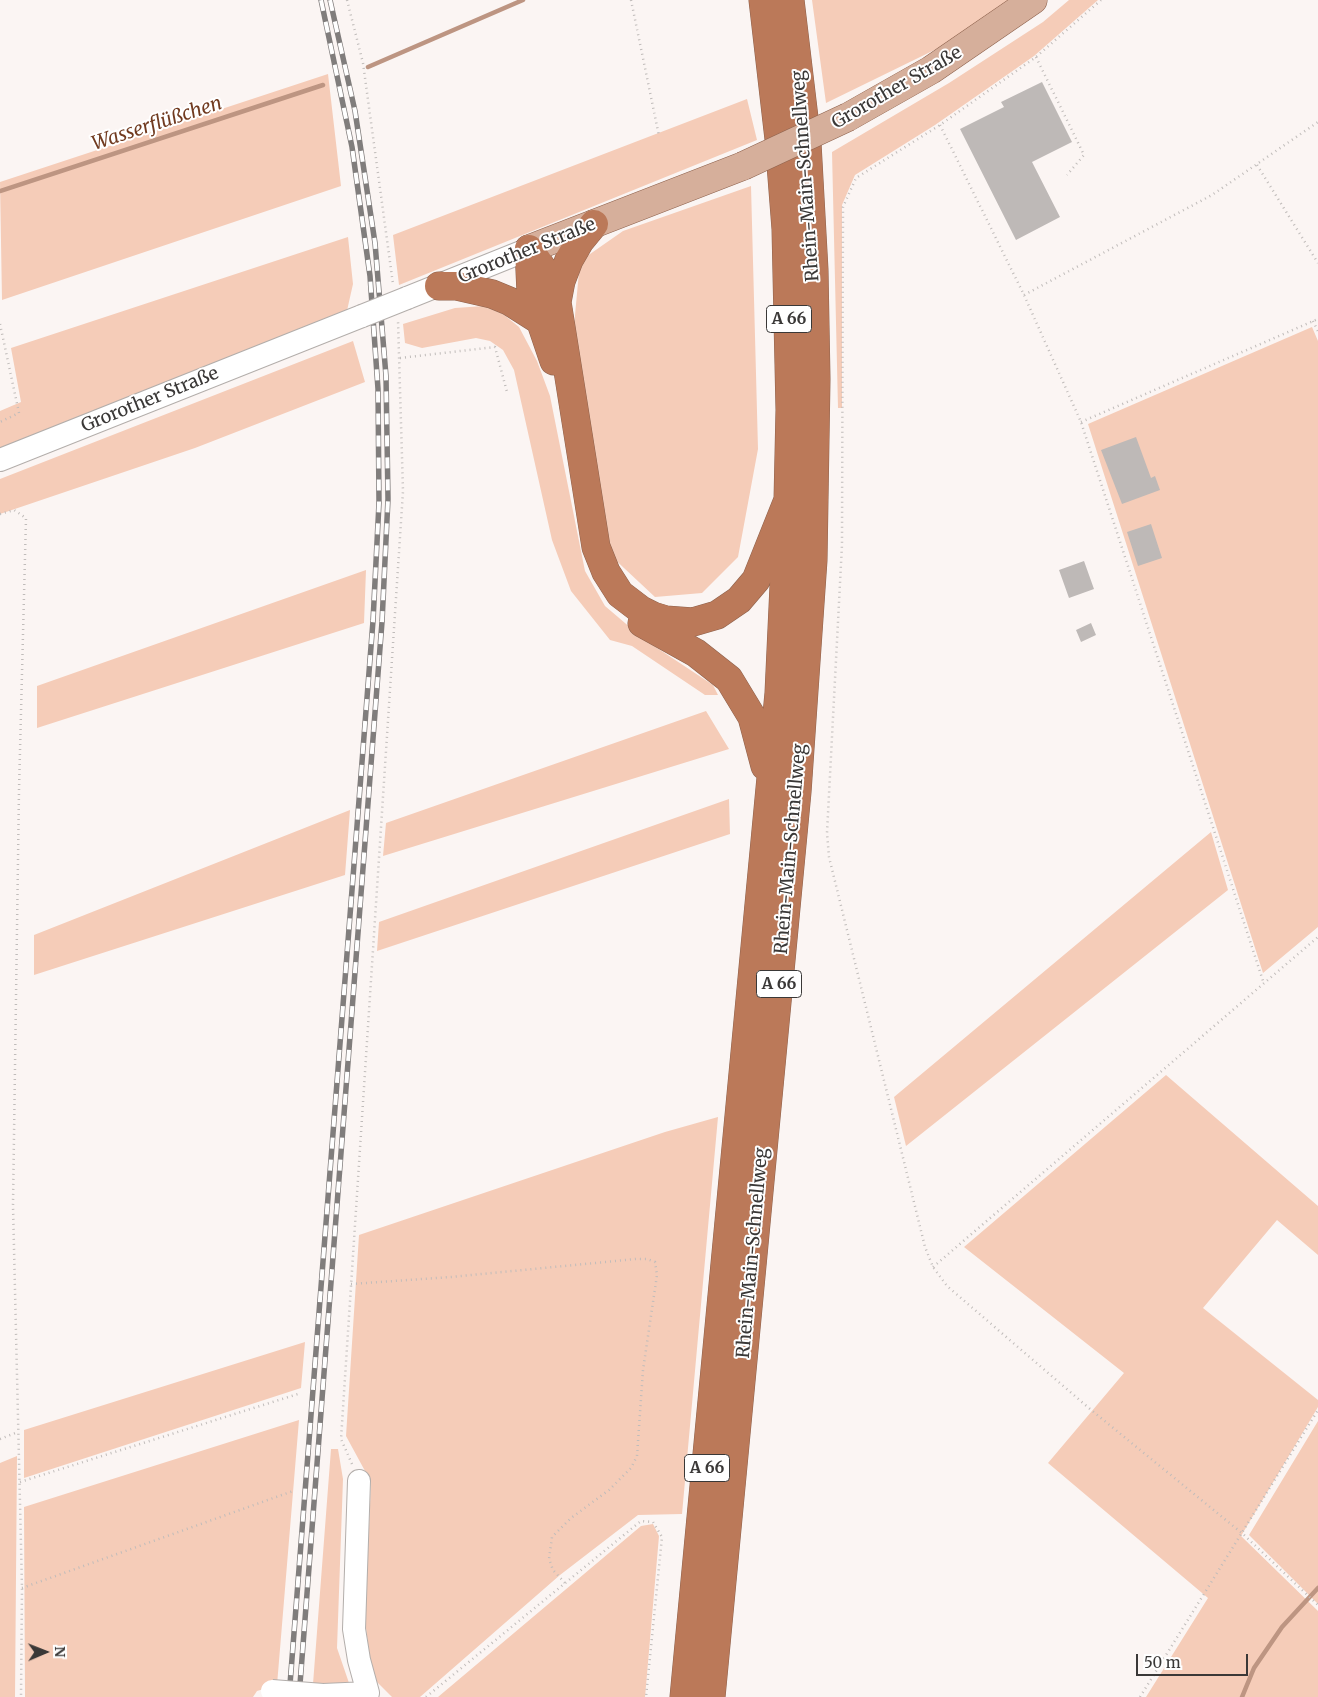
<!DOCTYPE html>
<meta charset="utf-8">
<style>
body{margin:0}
#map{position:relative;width:1318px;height:1697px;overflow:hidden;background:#fbf5f3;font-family:Merriweather,serif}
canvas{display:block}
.north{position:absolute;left:20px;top:1627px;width:50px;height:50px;-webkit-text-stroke:4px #fff;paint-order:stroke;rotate:89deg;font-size:14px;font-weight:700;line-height:20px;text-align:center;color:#3a3837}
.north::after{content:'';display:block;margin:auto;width:18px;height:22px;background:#3a3837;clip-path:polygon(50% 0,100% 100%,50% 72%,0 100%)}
.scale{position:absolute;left:1136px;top:1654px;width:112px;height:22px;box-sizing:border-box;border:2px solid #3a3837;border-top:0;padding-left:6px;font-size:15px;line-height:18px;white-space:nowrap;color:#3a3837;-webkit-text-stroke:4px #fff;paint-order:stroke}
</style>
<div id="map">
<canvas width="1318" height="1697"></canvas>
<div class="north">N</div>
<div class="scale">50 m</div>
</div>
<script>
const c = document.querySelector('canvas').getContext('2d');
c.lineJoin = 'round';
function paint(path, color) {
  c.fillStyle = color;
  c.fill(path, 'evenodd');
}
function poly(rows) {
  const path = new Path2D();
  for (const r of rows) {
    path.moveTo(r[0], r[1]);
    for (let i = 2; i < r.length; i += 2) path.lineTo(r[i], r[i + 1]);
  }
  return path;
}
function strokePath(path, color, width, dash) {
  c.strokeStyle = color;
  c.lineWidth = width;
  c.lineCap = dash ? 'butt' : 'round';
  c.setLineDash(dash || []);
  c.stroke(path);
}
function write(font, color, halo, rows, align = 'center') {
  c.font = font + ' Merriweather,serif';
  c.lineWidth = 4;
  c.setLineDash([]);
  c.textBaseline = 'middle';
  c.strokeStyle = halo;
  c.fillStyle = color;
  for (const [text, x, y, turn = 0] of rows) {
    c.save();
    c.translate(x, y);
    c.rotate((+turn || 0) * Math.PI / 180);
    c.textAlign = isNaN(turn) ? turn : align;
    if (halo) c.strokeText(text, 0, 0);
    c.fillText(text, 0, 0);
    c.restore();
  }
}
paint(poly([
 [812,0,1011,0,959,38,826,103],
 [1069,0,1098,0,1034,56,935,125,855,175,842,205,842,408,838,408,832,152,949,83,1043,22],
 [328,74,341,186,2,300,0,182],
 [747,99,757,140,399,285,393,235],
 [751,186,758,449,738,557,702,593,655,597,609,554,574,326,580,261,623,231],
 [348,237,353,284,346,315,0,449,0,411,21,402,11,348],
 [484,306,503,314,519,327,537,361,550,396,585,571,605,606,645,640,713,685,718,695,705,695,632,646,610,640,571,591,552,540,514,370,503,350,490,341,476,338,422,348,405,343,403,324,455,308],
 [1312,327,1318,341,1318,927,1263,973,1088,424],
 [353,341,365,382,195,448,0,514,0,479],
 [366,570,364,623,37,728,37,686],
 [706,711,729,749,383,856,386,823],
 [729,799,730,834,377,951,379,922],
 [350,810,345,875,34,975,34,935],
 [1211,832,1228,890,906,1146,894,1097],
 [1166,1075,1318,1206,1318,1255,1277,1220,1203,1308,1318,1400,1318,1407,1241,1536,1318,1611,1318,1697,1146,1697,1208,1598,1048,1463,1124,1373,964,1247],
 [718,1117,682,1514,638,1515,560,1575,420,1697,392,1697,372,1677,365,1620,371,1482,346,1436,359,1235,665,1132],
 [305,1342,301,1388,24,1478,24,1430],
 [299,1420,277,1685,257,1691,253,1697,25,1697,24,1507],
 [1318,1421,1318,1604,1249,1535],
 [331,1449,338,1449,343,1479,337,1648,349,1683,312,1697],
 [17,1456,15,1697,0,1697,0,1463],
 [653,1524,659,1536,645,1697,438,1697,641,1526]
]), '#f5ccb8');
strokePath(poly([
 [368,67,523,0],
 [0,191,323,85],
 [1242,1697,1254,1668,1282,1627,1318,1588]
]), '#bd9582', 4.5);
paint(poly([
 [1042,82,1072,142,1032,162,1060,217,1016,240,960,129,1004,107,1001,102],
 [1136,437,1151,478,1155,476,1160,490,1122,504,1101,450],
 [1151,524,1162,558,1138,566,1127,532],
 [1084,561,1094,589,1069,598,1059,570],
 [1091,623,1096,635,1081,642,1076,630]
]), '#beb9b7');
const minor = poly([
 [407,298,529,249],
 [0,460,362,316],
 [323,1695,368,1693,359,1660,354,1629,359,1481]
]);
const major = poly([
 [848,117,931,70,1033,0],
 [529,249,743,166]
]);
const highway = poly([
 [529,249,551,281,557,302,596,547,606,572,620,594,641,610,653,616,666,620,693,622,717,615,739,600,756,580,788,500,790,410,786,229,779,139,763,0],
 [529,249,531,293,554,361],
 [439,286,457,286,492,294,509,301,539,320],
 [557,302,561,281,569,260,580,241,594,224],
 [642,623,696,653,729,679,752,717,765,766],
 [684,1697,779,693,788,500],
 [711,1697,797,792,813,560,816,379,814,270,807,143,790,0]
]);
strokePath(minor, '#b3aeab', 24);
strokePath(major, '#8e624d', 29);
strokePath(highway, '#8e624d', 29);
strokePath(poly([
 [347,0,363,63,393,284],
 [631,0,659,136],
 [1101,0,1036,57,940,125,856,178,843,207,842,545,827,833,829,857,925,1247,933,1267,947,1286,1090,1409,1243,1534,1318,1605],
 [1036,57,1084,155,1067,175],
 [940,125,1024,295,1081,422,1264,984],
 [1257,165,1318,263],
 [1024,295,1212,195,1318,122],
 [1313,321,1318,331],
 [0,324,19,413,0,422],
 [400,358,495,347,507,392],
 [1081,422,1318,319],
 [0,514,14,510,26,518,19,790,13,1205,22,1588,21,1697],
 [933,1267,1318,937],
 [351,1284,451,1277,636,1259,647,1259,655,1262,657,1275,643,1370,637,1456,631,1468,609,1490,571,1518,552,1537,549,1559,553,1570,565,1583],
 [0,1439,18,1432],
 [352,1464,341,1439,403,491,398,321],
 [20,1482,301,1393],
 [22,1588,293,1491],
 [426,1697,641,1521,653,1522,662,1537,646,1697],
 [1140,1697,1318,1410]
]), '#c0bcba', 2.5, [1, 4]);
strokePath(minor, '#fff', 22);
strokePath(major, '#d6af9b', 28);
strokePath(highway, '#bb7959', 28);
const rail = poly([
 [289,1697,373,621,379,503,378,389,370,276,352,147,321,0],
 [299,1697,382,622,388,499,386,376,375,243,355,111,330,0]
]);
strokePath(rail, '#807d7c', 5.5);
strokePath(rail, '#fff', 4, [11]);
const minorBridge = poly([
 [362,316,407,298],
 [272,1691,323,1695]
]);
const majorBridge = poly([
 [743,166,848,117]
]);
strokePath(minorBridge, '#b3aeab', 24, []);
strokePath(majorBridge, '#8e624d', 29, []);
strokePath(minorBridge, '#fff', 22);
strokePath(majorBridge, '#d6af9b', 28);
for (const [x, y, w] of [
 [789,319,45],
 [779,984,45],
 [707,1468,45]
]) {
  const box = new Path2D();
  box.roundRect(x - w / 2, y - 13.5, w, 27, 4);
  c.fillStyle = '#fff';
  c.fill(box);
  strokePath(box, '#3a3837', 1);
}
write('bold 16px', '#3a3837', null, [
 ["A 66",789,319],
 ["A 66",779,984],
 ["A 66",707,1468]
]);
write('18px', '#3a3837', '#fff', [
 ["Grorother Straße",897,88,-30],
 ["Rhein-Main-Schnellweg",806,176,-94],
 ["Grorother Straße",527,251,-22],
 ["Grorother Straße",150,400,-22],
 ["Rhein-Main-Schnellweg",791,849,-85],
 ["Rhein-Main-Schnellweg",753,1253,-85]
]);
write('italic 19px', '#713b20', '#fff', [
 ["Wasserflüßchen",157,124,-18]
]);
</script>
